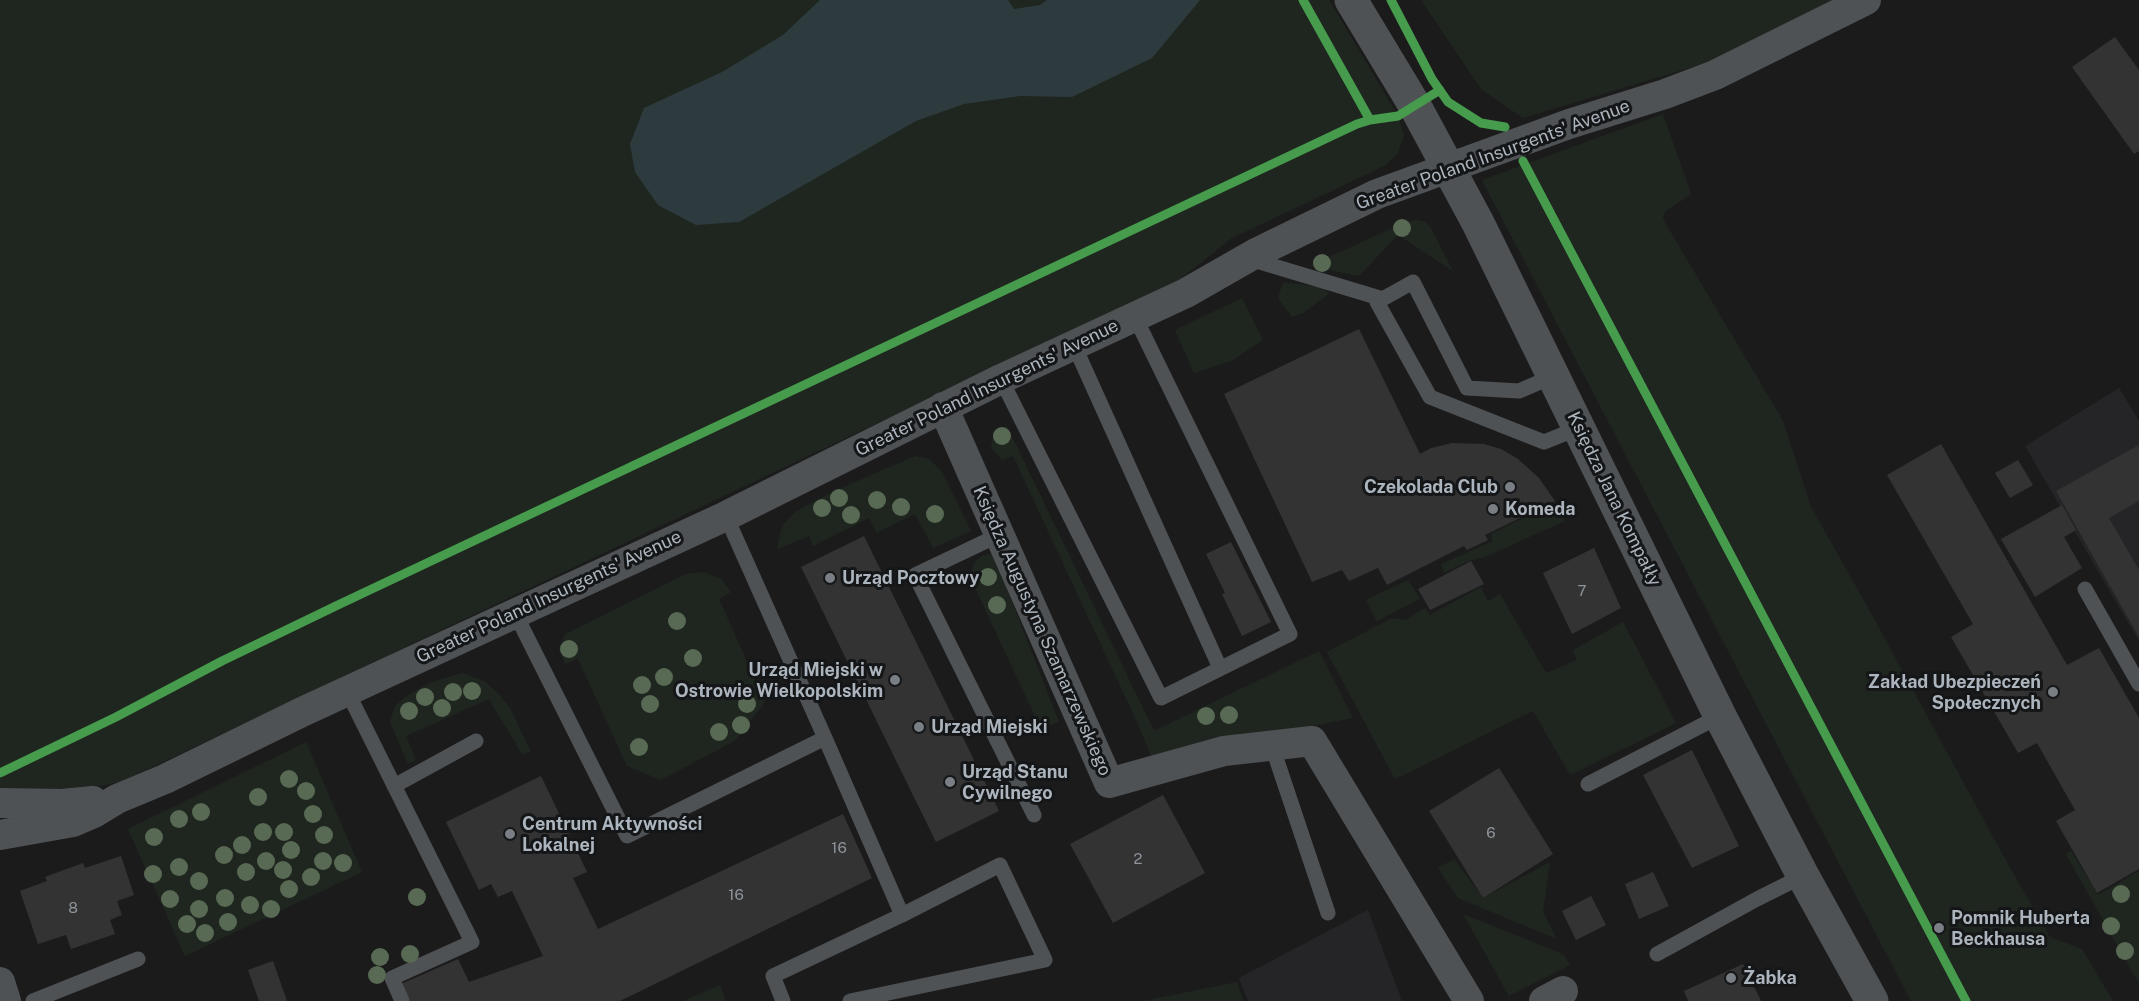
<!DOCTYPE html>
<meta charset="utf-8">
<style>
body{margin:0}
canvas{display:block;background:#1b1b1c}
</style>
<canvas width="2139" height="1001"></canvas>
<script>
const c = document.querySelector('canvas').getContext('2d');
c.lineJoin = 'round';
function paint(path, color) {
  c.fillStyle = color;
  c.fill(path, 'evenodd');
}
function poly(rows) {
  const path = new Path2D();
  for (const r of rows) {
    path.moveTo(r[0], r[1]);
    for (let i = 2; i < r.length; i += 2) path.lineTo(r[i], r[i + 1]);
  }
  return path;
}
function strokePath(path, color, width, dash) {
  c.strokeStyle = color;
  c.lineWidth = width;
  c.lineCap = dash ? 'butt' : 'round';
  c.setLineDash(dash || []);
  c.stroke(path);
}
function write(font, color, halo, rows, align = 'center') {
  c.font = font + ' "Public Sans",sans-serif';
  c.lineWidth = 6;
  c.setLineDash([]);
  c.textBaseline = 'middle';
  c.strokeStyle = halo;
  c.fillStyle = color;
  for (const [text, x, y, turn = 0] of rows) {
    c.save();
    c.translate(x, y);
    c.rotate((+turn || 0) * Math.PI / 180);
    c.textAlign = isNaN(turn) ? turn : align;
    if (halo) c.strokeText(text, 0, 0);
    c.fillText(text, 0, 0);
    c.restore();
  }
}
paint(poly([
 [2119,388,2139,421,2139,641,2025,446],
 [1368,910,1402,1001,1248,1001,1239,978]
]), '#252528');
paint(poly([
 [0,0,1329,0,1398,116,1404,135,1398,153,1384,166,1232,238,1179,280,123,781,82,790,0,792],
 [1421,0,1837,0,1706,63,1523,118,1481,89],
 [1663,114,1691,194,1666,211,1663,216,1664,221,1783,421,1811,507,1877,624,2009,866,2050,937,2082,949,2113,1001,1911,1001,1482,180],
 [1416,220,1426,222,1431,228,1453,271,1398,235,1359,276,1309,266,1404,223],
 [1283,282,1320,287,1330,293,1303,313,1292,317,1278,298],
 [1242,298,1263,340,1231,361,1194,373,1175,330],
 [1007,426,1154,731,1319,651,1353,718,1152,758,1137,722,1013,456,1002,460,991,448,994,430],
 [915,456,929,459,942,472,971,531,933,548,915,514,877,533,869,518,813,546,809,536,777,549,782,526,795,512,839,489],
 [1555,502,1565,521,1485,557,1468,561,1444,573,1441,564,1493,541,1491,534],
 [993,553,1059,722,1041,729,970,577,974,563,982,556],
 [704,572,721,579,731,592,719,599,765,702,736,740,661,780,627,766,578,659,565,664,559,649,565,634,686,574],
 [1408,580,1420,599,1377,621,1366,600],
 [1481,587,1488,601,1500,594,1546,673,1577,660,1573,650,1623,622,1676,723,1570,775,1533,711,1395,779,1327,652,1392,618,1406,620,1425,608,1430,615],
 [462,673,484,681,499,694,510,708,531,752,522,754,489,699,406,736,416,760,408,764,390,722,395,706,408,695,429,683],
 [306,742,362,872,185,956,128,829],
 [2071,851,2098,895,2139,871,2139,984,2066,854],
 [1454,859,1483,898,1550,862,1543,912,1557,939,1458,898,1438,868],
 [1463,914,1563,954,1570,965,1509,996],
 [1237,982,1243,1001,1143,1001],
 [720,985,726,1001,683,1001]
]), '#1f261f');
paint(poly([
 [820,0,1008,0,1014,9,1040,5,1047,0,1200,0,1152,58,1072,97,1020,96,964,104,916,121,739,222,696,225,658,205,635,172,630,144,644,108,722,72,783,35]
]), '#2d3b3f');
paint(poly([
 [2115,37,2139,70,2139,151,2134,154,2072,67],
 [1359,329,1420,454,1431,448,1452,443,1484,444,1501,449,1518,459,1539,478,1555,501,1485,535,1488,540,1467,550,1464,546,1387,585,1378,568,1349,581,1342,570,1312,582,1224,394],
 [1941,444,2067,665,2099,648,2139,718,2139,869,2097,893,2056,821,2075,810,2037,743,2018,753,1951,637,1973,624,1887,475],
 [2139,445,2139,501,2109,518,2139,570,2139,637,2056,491],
 [2018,460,2033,485,2010,498,1995,473],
 [2062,505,2076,530,2064,537,2082,568,2035,597,2001,539],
 [864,536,999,811,936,842,801,567],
 [1231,542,1271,622,1242,636,1222,594,1225,593,1206,554],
 [1594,548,1621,608,1572,634,1543,573],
 [1471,561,1484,584,1430,610,1418,589],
 [1692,750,1739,846,1692,868,1643,775],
 [1499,768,1553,854,1483,898,1429,811],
 [541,776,587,872,573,878,598,929,843,814,872,878,620,1001,409,1001,401,984,458,959,469,982,543,956,512,891,498,897,491,884,479,890,446,822],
 [1163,795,1205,873,1113,923,1070,844],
 [121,856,134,895,117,901,122,915,110,920,115,934,71,949,66,935,38,944,20,891,47,881,45,877,83,863,85,868],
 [1653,872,1669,906,1639,919,1625,884],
 [1591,896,1606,925,1576,940,1562,911],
 [273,961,287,1001,259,1001,248,970],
 [1743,964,1761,1001,1688,1001,1684,991]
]), '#333334');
strokePath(poly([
 [1250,259,1383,299],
 [1074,345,1220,668],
 [1554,376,1519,391,1467,388,1413,282,1377,302,1430,397,1544,442,1579,428],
 [1001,379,1161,698,1290,634,1135,317],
 [999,535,915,575,1034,815],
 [2085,589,2139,684],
 [515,613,627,836,825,738,726,516],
 [347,691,472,942,392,978,402,1001],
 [825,738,902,915],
 [1272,746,1328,913],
 [1588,784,1720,716],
 [394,786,476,741],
 [1657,954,1757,899,1803,876],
 [33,1001,138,959],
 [783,1001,773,976,902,915,1000,865,1045,960,850,1001]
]), '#4f5255', 15);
strokePath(poly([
 [943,407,1109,783,1224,751,1312,741,1469,1001],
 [0,803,62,804,93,801],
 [0,835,73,822,94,813,117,799,165,779,302,712,726,516,1001,379,1186,293,1256,253,1377,194,1569,124,1665,94,1715,75,1866,0],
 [0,982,6,1001],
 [1544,1001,1563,991]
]), '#4f5255', 30);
strokePath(poly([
 [1351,0,1415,106,1478,223,1720,716,1803,876,1872,1001]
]), '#4f5255', 33);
strokePath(poly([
 [1303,0,1370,120],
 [1391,0,1432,79,1448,102,1481,123,1505,127],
 [1523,161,1966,1001],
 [0,773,116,717,222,661,340,604,1357,124,1370,120,1398,116,1440,90]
]), '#469c4c', 9);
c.fillStyle = '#586954';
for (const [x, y] of [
 [1402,228],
 [1322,263],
 [1002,436],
 [839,498],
 [877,500],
 [901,507],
 [822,508],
 [935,514],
 [851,515],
 [988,577],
 [997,605],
 [677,621],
 [569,649],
 [693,658],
 [664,677],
 [642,685],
 [472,691],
 [453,692],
 [425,697],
 [650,704],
 [747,704],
 [442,708],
 [409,711],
 [1229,715],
 [1206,716],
 [741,725],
 [719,732],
 [639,747],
 [289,779],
 [306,791],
 [258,797],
 [201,812],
 [313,814],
 [179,819],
 [263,832],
 [284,832],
 [324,835],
 [154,837],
 [242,845],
 [291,850],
 [224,855],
 [266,861],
 [323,861],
 [343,863],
 [179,867],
 [283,870],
 [246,872],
 [153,874],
 [311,877],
 [199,881],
 [289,889],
 [2121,894],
 [417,897],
 [225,898],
 [170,899],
 [250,905],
 [199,909],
 [271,909],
 [228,922],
 [187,924],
 [2111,926],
 [205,933],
 [2125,951],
 [410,954],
 [380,957],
 [377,975]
]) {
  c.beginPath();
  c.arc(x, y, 9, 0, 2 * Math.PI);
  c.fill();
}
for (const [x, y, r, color] of [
 [1510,487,6,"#797f85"],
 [1493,509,6,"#797f85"],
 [830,578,6,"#797f85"],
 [895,680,6,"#797f85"],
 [2053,692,6,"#797f85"],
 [919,727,6,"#797f85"],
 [950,782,6,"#797f85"],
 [510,834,6,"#797f85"],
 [1939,928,6,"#797f85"],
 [1731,978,6,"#797f85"]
]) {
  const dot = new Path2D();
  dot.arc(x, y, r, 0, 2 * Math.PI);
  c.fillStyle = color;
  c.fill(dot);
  strokePath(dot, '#151618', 2);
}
write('15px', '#8e949b', null, [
 ["7",1582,591],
 ["6",1491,833],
 ["16",839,848],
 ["2",1138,859],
 ["16",736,895],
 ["8",73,908]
]);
write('18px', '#acb5bd', '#151618', [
 ["Greater Poland Insurgents' Avenue",1493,155,-20],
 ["Greater Poland Insurgents' Avenue",987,388,-26],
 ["Księdza Jana Kompałły",1614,499,64],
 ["Greater Poland Insurgents' Avenue",549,597,-25],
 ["Księdza Augustyna Szamarzewskiego",1042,631,66]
]);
write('bold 18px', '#acb5bd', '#151618', [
 ["Czekolada Club",1498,487,"right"],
 ["Komeda",1505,509],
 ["Urząd Pocztowy",842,578],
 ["Urząd Miejski w",883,670,"right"],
 ["Ostrowie Wielkopolskim",883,691,"right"],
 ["Zakład Ubezpieczeń",2041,682,"right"],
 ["Społecznych",2041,703,"right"],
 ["Urząd Miejski",931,727],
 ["Urząd Stanu",962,772],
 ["Cywilnego",962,793],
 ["Centrum Aktywności",522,824],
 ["Lokalnej",522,845],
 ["Pomnik Huberta",1951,918],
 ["Beckhausa",1951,939],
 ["Żabka",1743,978]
], 'left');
</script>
